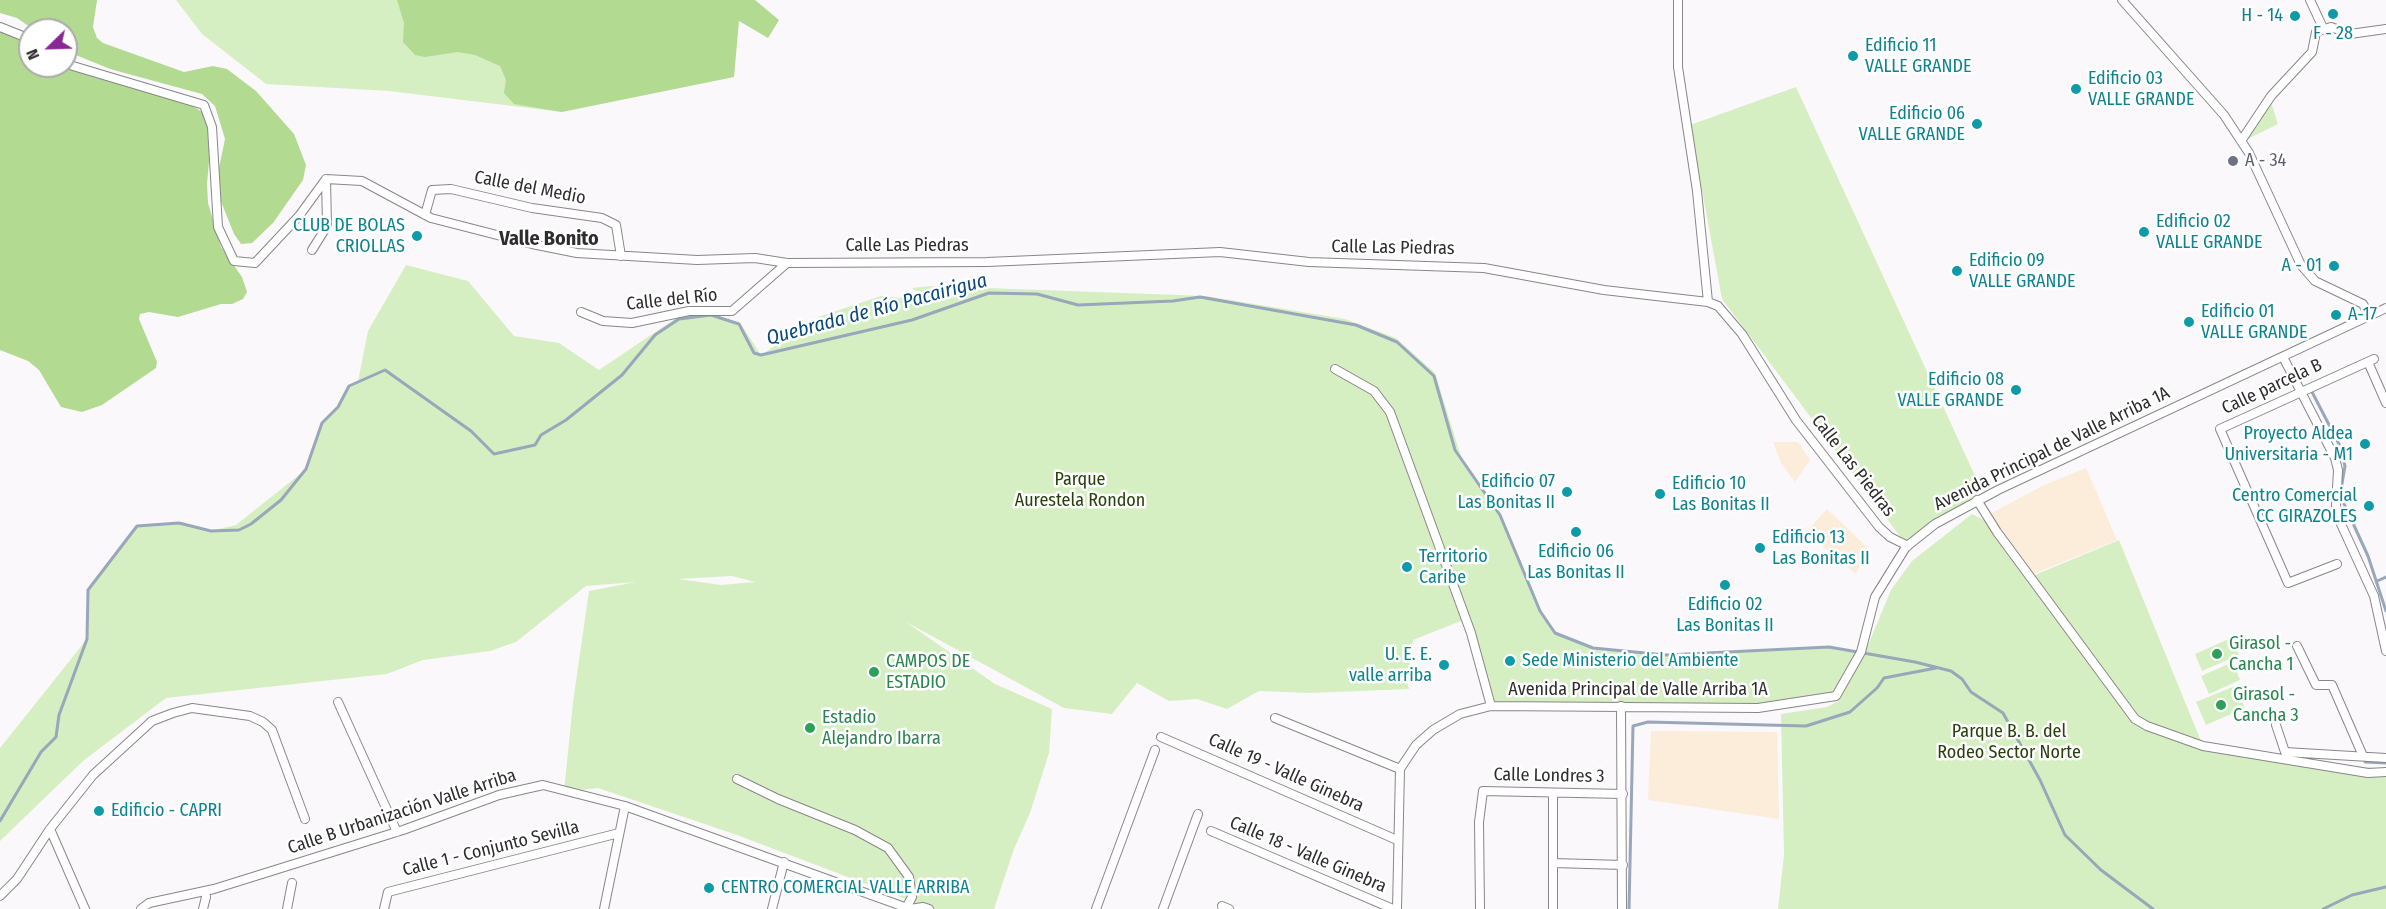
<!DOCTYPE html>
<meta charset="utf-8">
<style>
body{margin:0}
#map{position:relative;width:2386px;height:909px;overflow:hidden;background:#fbf8fb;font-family:"Fira Sans Condensed",sans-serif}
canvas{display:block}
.north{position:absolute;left:18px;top:18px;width:60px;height:60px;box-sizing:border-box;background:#fff;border:2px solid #ababab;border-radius:50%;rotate:247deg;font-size:16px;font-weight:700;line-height:24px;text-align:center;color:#2e2d2e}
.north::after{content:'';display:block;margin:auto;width:21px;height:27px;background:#872893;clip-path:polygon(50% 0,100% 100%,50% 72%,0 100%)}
</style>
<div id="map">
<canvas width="2386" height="909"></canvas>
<div class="north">N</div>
</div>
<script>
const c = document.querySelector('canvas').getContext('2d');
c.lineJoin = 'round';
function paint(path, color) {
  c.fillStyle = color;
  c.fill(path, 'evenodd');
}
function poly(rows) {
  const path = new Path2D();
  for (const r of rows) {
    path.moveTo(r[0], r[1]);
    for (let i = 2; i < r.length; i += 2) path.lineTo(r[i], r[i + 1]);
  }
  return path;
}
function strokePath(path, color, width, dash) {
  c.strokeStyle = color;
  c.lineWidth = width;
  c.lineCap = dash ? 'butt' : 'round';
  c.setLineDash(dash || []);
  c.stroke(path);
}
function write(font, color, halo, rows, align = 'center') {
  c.font = font + ' "Fira Sans Condensed",sans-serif';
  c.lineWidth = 5;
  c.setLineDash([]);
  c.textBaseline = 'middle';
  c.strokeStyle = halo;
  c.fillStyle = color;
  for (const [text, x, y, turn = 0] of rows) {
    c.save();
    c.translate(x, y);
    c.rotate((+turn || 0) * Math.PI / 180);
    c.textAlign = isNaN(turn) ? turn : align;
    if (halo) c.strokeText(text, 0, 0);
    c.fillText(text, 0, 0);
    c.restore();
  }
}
paint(poly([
 [1773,442,1798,442,1810,460,1795,482,1781,463],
 [2086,468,2117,540,2031,575,1988,515,2044,485],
 [1827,509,1869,549,1856,574,1806,532],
 [1651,731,1777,732,1779,819,1648,800]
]), '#fbedd9');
paint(poly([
 [176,0,654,0,562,112,389,91,266,84,202,34],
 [1796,87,1982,491,1905,543,1722,299,1690,125],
 [2271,102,2278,124,2244,141],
 [406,265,468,281,514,336,559,343,599,370,679,316,711,313,741,324,761,355,818,317,881,296,931,301,912,288,932,286,1206,296,1345,319,1396,338,1435,373,1463,463,1500,515,1539,612,1555,634,1593,649,1667,656,1828,648,1858,653,1835,695,1737,707,1494,702,1466,619,1413,640,1407,681,1409,689,1311,693,1259,691,1227,709,1197,699,1169,701,1137,683,1112,714,1064,708,906,622,995,684,1052,709,1049,753,1030,813,1014,849,994,909,932,909,737,835,598,788,564,792,573,702,589,591,636,582,586,586,516,642,490,651,423,660,387,674,166,698,83,761,0,841,0,748,87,639,88,590,137,526,179,523,211,531,236,525,305,470,322,423,338,407,349,386,358,381,368,331],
 [732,576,755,582,721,585,678,579],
 [1972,514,1993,525,2030,577,2119,540,2203,746,2272,758,2386,769,2386,909,1778,909,1784,855,1781,714,1827,707,1839,701,1863,657,1891,590,1912,561],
 [2231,638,2239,655,2202,671,2195,654],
 [2233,662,2240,680,2209,694,2201,676],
 [2235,686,2245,708,2206,725,2196,702]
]), '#d6efc2');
paint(poly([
 [0,0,97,0,93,27,97,38,103,43,184,72,213,66,227,69,256,91,294,134,306,165,303,180,273,223,252,243,241,244,234,234,220,199,218,173,225,139,215,106,202,94,110,69,66,51,66,30,34,30,17,18,0,13],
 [397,0,755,0,779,20,768,38,739,21,734,77,562,112,514,104,504,93,506,80,500,66,475,55,458,52,425,57,415,55,403,42,404,23],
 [0,28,30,43,30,66,58,66,185,102,206,114,212,127,207,184,208,203,221,247,242,277,247,292,243,299,232,304,221,304,178,317,149,312,140,314,139,319,157,362,156,368,102,405,82,412,61,407,39,370,28,361,0,350]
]), '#b2da90');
strokePath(poly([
 [2311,390,2339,444,2345,466,2340,495,2368,556,2386,611],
 [2377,581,2386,577],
 [2365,762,2386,763],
 [0,821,41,752,56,737,59,715,87,639,88,590,137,526,179,523,211,531,239,530,251,524,281,500,306,469,322,423,338,407,349,386,385,370,471,431,494,454,535,445,541,435,566,420,622,375,655,335,679,319,711,315,739,324,754,353,761,355,912,320,989,293,1037,294,1078,305,1173,301,1200,297,1356,325,1397,342,1434,376,1455,450,1500,515,1540,611,1555,633,1593,648,1666,655,1829,647,1915,662,1951,671,1962,679,1971,692,2003,713,2040,780,2065,835,2101,870,2153,909],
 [1629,909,1633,726,1648,722,1806,726,1850,712,1877,688,1884,678,1936,668],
 [2323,909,2352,895,2386,887]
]), '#98a7b9', 3);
const street = poly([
 [1678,0,1678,67,1697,191,1708,302],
 [2122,0,2224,115,2249,153,2301,265,2315,281,2363,304,2369,316],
 [2310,0,2323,28],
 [0,27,30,39],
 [66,61,73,66,204,105,212,127,218,227,234,261,255,263,299,216,326,179],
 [2241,141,2271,96,2312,52,2316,32,2331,27,2350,34,2386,29],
 [326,179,362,181,431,218,532,244,577,253,697,260,755,258,787,263,987,262,1220,252,1309,262,1484,268,1604,290,1708,302,1718,306,1742,334,1796,420,1879,527,1890,537,1908,546],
 [425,215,432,190,451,189,532,208,602,218,616,225,621,256],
 [312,250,327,226,326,179],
 [581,312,603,321,632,323,689,311,732,311,787,263],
 [2283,357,2335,458,2338,470,2336,506,2341,524,2374,596,2386,651],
 [2368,362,2386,403],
 [1335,369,1374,391,1390,412,1471,633,1491,706],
 [1977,500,1997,532,2135,719,2147,726,2203,746,2368,773,2386,772],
 [2337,564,2288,583,2220,429,2374,359],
 [2297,646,2316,685,2332,685,2363,756],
 [338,702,397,832],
 [1621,706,1622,909],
 [1275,718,1400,769],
 [2276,725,2285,752,2386,758],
 [1161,737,1397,840],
 [737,779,778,799,855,830,888,848,909,877,912,897,906,908],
 [50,829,85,909],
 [1211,831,1393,909],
 [1553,863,1623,865],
 [0,896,17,879,50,829,93,775,152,721,173,713,192,708,250,716,263,722,272,730,305,819],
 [1222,906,1229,909],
 [141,909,149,903,214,889,403,830,499,795,543,785,625,806,910,909],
 [203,909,206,897],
 [287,909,292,883],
 [384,909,388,892,619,833],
 [604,909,625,806],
 [772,909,784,862],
 [910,909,923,907,929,909],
 [1096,909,1155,750],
 [1163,909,1198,814],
 [1397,909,1400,769,1416,745,1433,730,1460,714,1491,706,1758,708,1836,696,1861,652,1875,597,1906,547,1935,524,1998,490,2386,308],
 [1480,909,1479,822,1483,791,1623,794],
 [1553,909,1553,793]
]);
strokePath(street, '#898689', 10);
strokePath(street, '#fff', 8);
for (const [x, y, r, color] of [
 [2333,14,6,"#0f9aa8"],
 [2295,16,6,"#0f9aa8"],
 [1853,56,6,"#0f9aa8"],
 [2076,89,6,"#0f9aa8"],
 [1977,124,6,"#0f9aa8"],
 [2233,161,6,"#6b7280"],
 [2144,232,6,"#0f9aa8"],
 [417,236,6,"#0f9aa8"],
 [2334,266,6,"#0f9aa8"],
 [1957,271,6,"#0f9aa8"],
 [2336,315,6,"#0f9aa8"],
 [2189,322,6,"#0f9aa8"],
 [2016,390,6,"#0f9aa8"],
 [2365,444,6,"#0f9aa8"],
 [1567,492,6,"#0f9aa8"],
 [1660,494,6,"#0f9aa8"],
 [2369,506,6,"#0f9aa8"],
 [1576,532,6,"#0f9aa8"],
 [1760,548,6,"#0f9aa8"],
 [1407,567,6,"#0f9aa8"],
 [1725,585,6,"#0f9aa8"],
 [2217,654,6,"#2e9e5b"],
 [1510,661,6,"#0f9aa8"],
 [1444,665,6,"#0f9aa8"],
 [874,672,6,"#2e9e5b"],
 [2221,705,6,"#2e9e5b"],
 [810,728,6,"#2e9e5b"],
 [99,811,6,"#0f9aa8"],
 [709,888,6,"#0f9aa8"]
]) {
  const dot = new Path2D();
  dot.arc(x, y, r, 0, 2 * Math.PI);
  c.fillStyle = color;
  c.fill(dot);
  strokePath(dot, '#fff', 2);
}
write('18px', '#0d838f', '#fff', [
 ["H - 14",2283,16,"right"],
 ["F - 28",2333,34,"center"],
 ["Edificio 11",1865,46],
 ["VALLE GRANDE",1865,67],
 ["Edificio 03",2088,79],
 ["VALLE GRANDE",2088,100],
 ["Edificio 06",1965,114,"right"],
 ["VALLE GRANDE",1965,135,"right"],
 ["Edificio 02",2156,222],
 ["VALLE GRANDE",2156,243],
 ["CLUB DE BOLAS",405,226,"right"],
 ["CRIOLLAS",405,247,"right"],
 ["Edificio 09",1969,261],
 ["VALLE GRANDE",1969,282],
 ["A - 01",2322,266,"right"],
 ["Edificio 01",2201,312],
 ["VALLE GRANDE",2201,333],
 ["A-17",2348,315],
 ["Edificio 08",2004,380,"right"],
 ["VALLE GRANDE",2004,401,"right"],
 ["Proyecto Aldea",2353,434,"right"],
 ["Universitaria - M1",2353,455,"right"],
 ["Edificio 07",1555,482,"right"],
 ["Las Bonitas II",1555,503,"right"],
 ["Edificio 10",1672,484],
 ["Las Bonitas II",1672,505],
 ["Centro Comercial",2357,496,"right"],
 ["CC GIRAZOLES",2357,517,"right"],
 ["Edificio 13",1772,538],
 ["Las Bonitas II",1772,559],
 ["Edificio 06",1576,552,"center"],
 ["Las Bonitas II",1576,573,"center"],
 ["Territorio",1419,557],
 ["Caribe",1419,578],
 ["Edificio 02",1725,605,"center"],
 ["Las Bonitas II",1725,626,"center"],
 ["U. E. E.",1432,655,"right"],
 ["valle arriba",1432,676,"right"],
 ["Sede Ministerio del Ambiente",1522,661],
 ["Edificio - CAPRI",111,811],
 ["CENTRO COMERCIAL VALLE ARRIBA",721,888]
], 'left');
write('18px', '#5b616d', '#fff', [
 ["A - 34",2245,161]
], 'left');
write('18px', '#2e2d2e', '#fff', [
 ["Calle del Medio",530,188,11],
 ["Calle Las Piedras",907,246],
 ["Calle Las Piedras",1393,248,1],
 ["Calle del Río",672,300,-6],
 ["Calle parcela B",2272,387,-25],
 ["Avenida Principal de Valle Arriba 1A",2052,449,-26],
 ["Calle Las Piedras",1853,466,52],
 ["Avenida Principal de Valle Arriba 1A",1638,690],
 ["Calle 19 - Valle Ginebra",1286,773,24],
 ["Calle Londres 3",1549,776,1],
 ["Calle B Urbanización Valle Arriba",402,812,-18],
 ["Calle 1 - Conjunto Sevilla",491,849,-14],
 ["Calle 18 - Valle Ginebra",1308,855,23]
]);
write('18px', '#28400c', '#fff', [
 ["Parque",1080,480],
 ["Aurestela Rondon",1080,501],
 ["Parque B. B. del",2009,732],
 ["Rodeo Sector Norte",2009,753]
]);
write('18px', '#27864d', '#fff', [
 ["Girasol -",2229,644],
 ["Cancha 1",2229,665],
 ["CAMPOS DE",886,662],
 ["ESTADIO",886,683],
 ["Girasol -",2233,695],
 ["Cancha 3",2233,716],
 ["Estadio",822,718],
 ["Alejandro Ibarra",822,739]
], 'left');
write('bold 20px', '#2e2d2e', '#fff', [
 ["Valle Bonito",549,239]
]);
write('italic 20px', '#09477e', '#fff', [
 ["Quebrada de Río Pacairigua",877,310,-15]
]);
</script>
